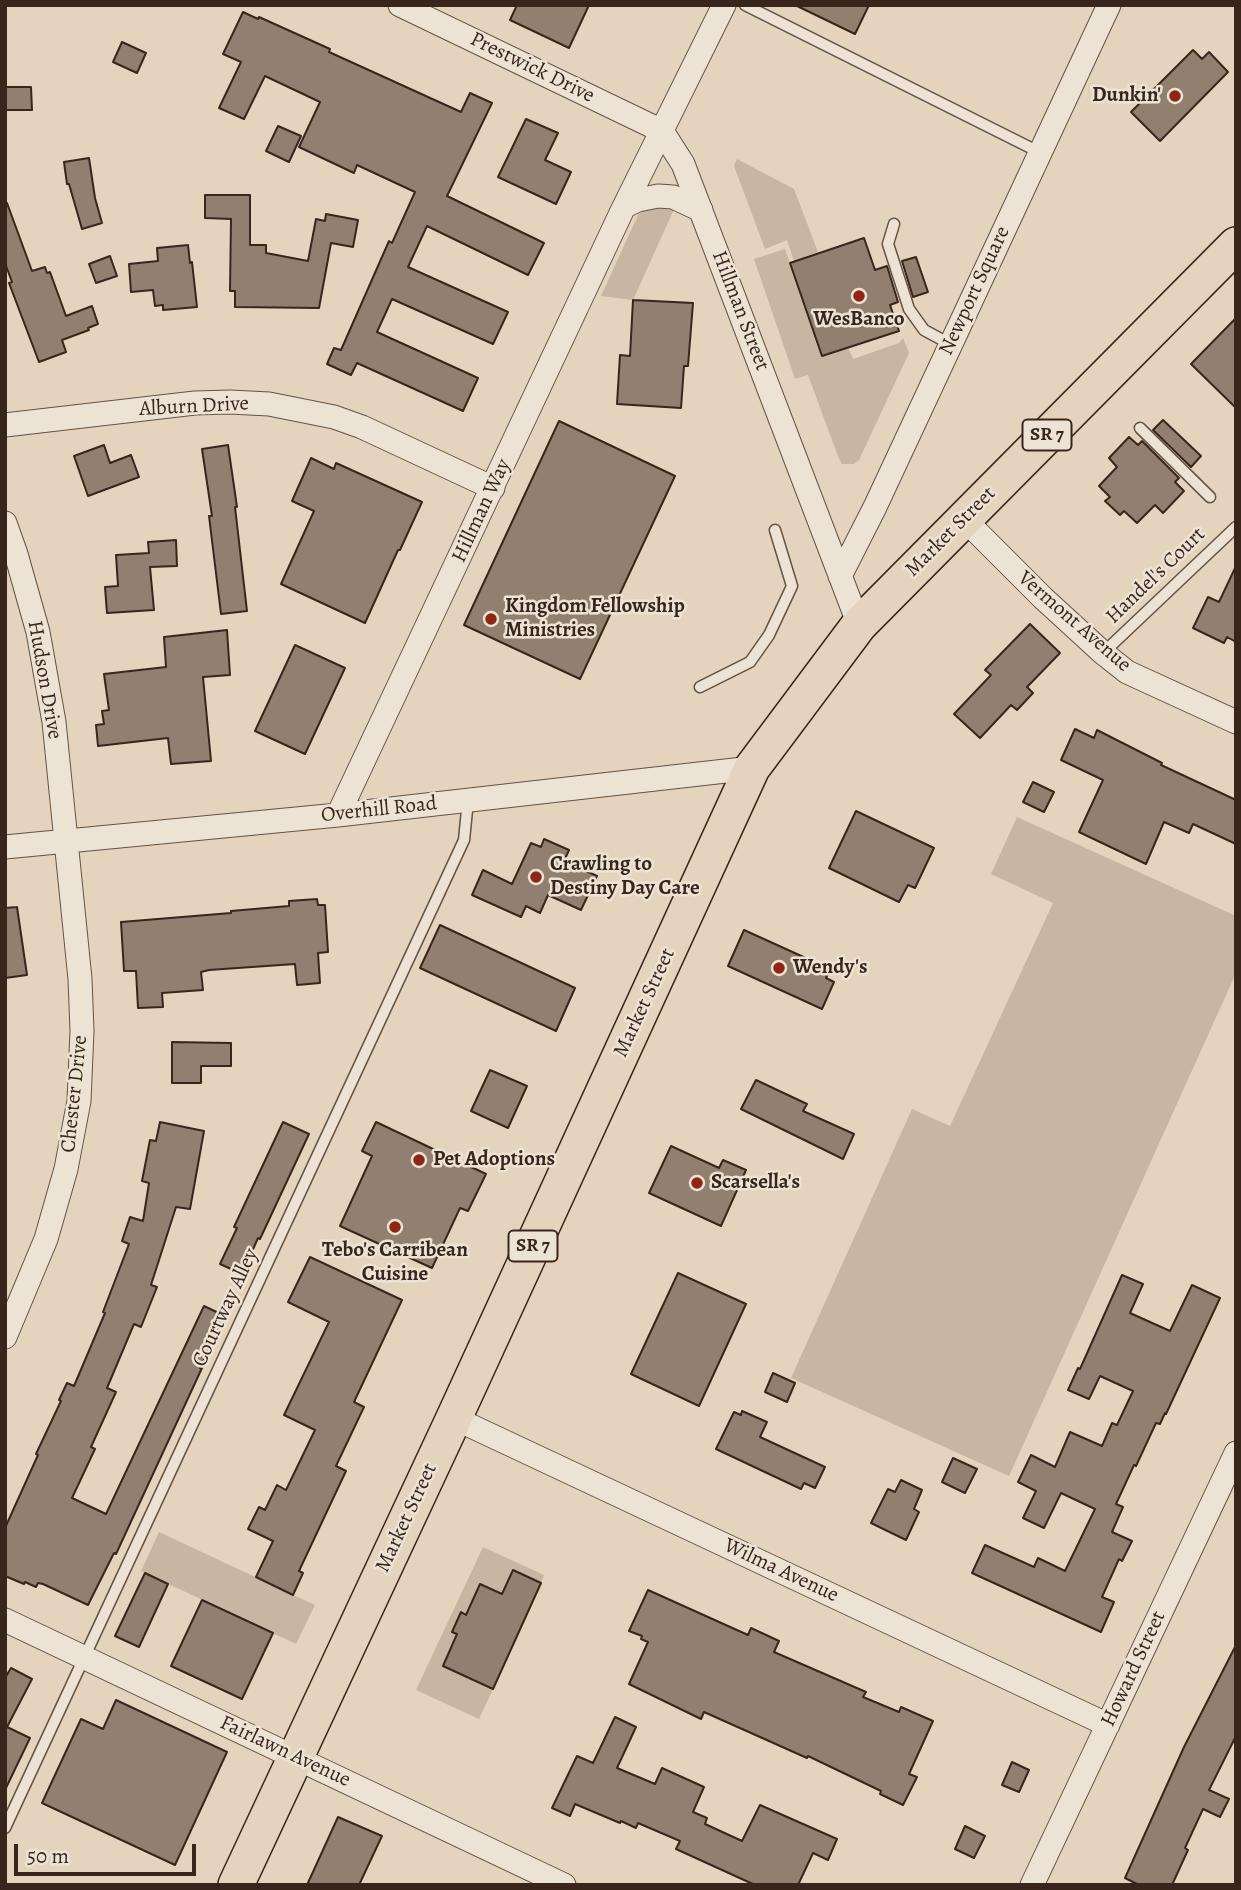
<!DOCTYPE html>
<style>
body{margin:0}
#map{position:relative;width:1241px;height:1890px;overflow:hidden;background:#e4d4bd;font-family:Alegreya,serif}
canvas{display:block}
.frame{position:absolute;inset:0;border:7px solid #38261d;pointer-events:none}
.scale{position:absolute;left:14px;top:1844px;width:182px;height:32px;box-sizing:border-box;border:4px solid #38261d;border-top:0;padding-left:9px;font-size:21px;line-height:24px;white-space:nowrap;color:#38261d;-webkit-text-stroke:5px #ede3d4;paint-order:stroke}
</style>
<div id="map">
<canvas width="1241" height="1890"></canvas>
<div class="frame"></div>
<div class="scale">50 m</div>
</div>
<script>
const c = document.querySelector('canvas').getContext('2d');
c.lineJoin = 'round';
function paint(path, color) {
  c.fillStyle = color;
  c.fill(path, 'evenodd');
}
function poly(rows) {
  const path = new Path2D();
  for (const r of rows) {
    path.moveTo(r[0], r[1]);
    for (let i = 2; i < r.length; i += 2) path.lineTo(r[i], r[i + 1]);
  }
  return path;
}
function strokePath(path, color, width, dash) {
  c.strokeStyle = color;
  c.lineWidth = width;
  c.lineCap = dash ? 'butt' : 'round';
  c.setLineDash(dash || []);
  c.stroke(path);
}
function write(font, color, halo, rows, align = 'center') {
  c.font = font + ' Alegreya,serif';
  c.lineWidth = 5;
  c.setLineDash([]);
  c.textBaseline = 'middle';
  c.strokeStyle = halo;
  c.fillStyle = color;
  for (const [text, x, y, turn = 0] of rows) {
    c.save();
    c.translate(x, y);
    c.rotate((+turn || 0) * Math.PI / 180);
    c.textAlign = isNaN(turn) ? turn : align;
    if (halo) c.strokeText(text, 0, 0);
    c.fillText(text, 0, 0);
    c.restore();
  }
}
paint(poly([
 [737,159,794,189,818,252,794,261,787,240,765,249,734,166],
 [658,206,675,207,633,300,601,296,638,215,647,208],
 [785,249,822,356,848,347,853,359,899,343,903,338,909,353,859,460,854,464,842,464,839,459,808,375,795,379,754,259],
 [1017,817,1236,916,1236,973,1009,1476,791,1378,912,1109,950,1126,1053,903,991,874],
 [159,1532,315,1605,296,1644,141,1571],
 [483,1547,544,1575,541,1583,502,1594,480,1584,466,1615,462,1613,453,1632,457,1634,443,1666,493,1689,479,1719,416,1690]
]), '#c7b6a2');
const building = poly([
 [517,5,589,5,569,48,510,20,517,5],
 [795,5,869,5,855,34,795,5],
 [243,12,258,19,259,17,330,49,329,52,461,112,470,93,492,103,447,196,544,243,528,275,427,226,408,267,508,312,493,344,392,299,377,332,478,378,463,411,357,363,351,375,327,364,334,348,341,350,389,241,392,243,415,192,357,165,354,173,299,147,320,102,265,76,244,119,219,108,241,62,223,54,243,12],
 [122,42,146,53,137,73,113,62,122,42],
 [1193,50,1202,59,1209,52,1228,72,1160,141,1131,112,1193,50],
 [5,87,31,87,32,110,5,110,5,87],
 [526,119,558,133,545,160,571,172,556,204,498,177,526,119],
 [278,126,301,136,289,162,266,151,278,126],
 [89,158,95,198,102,223,82,229,69,184,67,184,64,162,89,158],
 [205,195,250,195,250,245,266,245,266,253,308,261,316,219,325,221,326,214,358,220,353,247,331,243,319,308,235,307,235,291,230,291,231,219,205,218,205,195],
 [7,203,32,271,45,267,47,273,50,272,66,316,92,306,98,324,88,328,89,330,62,340,66,352,39,362,9,283,12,282,5,263,5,204,7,203],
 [864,238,875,270,887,266,898,302,890,305,899,331,822,356,790,263,864,238],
 [188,245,190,263,192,262,197,307,163,310,163,305,155,306,153,290,131,292,129,264,158,261,157,248,188,245],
 [110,256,117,276,96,283,89,264,110,256],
 [916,257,928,292,913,297,902,261,916,257],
 [633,300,693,303,688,366,684,366,681,408,617,404,620,355,630,356,633,300],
 [1236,318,1236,408,1191,364,1236,318],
 [1163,420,1201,456,1191,467,1153,430,1163,420],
 [559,421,675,476,580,679,464,625,559,421],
 [1129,437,1138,445,1142,441,1179,478,1175,482,1184,491,1163,513,1155,505,1137,523,1124,511,1120,515,1105,501,1110,497,1099,486,1117,467,1109,458,1129,437],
 [104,445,110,463,131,455,139,477,88,496,74,456,104,445],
 [228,445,237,507,235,507,247,611,221,614,209,516,212,516,202,449,228,445],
 [311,458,334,469,336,463,422,502,400,550,398,550,365,623,281,584,314,511,292,501,311,458],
 [176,540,177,566,150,567,154,610,107,613,105,587,118,586,116,555,149,553,148,542,176,540],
 [1236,566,1236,642,1227,637,1224,643,1193,628,1208,597,1219,602,1236,566],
 [1030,624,1060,653,1027,687,1033,693,1017,710,1011,705,980,738,954,714,991,675,985,670,1030,624],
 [227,630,230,675,203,677,211,761,171,764,168,738,98,746,96,725,104,724,102,711,109,710,104,674,166,667,164,637,227,630],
 [295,645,345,668,305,754,255,731,295,645],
 [1075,729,1094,738,1097,730,1162,763,1161,765,1236,800,1236,844,1193,824,1189,833,1164,822,1146,864,1079,832,1103,780,1061,760,1075,729],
 [1033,782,1054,792,1044,812,1023,802,1033,782],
 [856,811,934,848,915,888,908,885,899,902,829,868,856,811],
 [544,839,569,850,564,861,597,876,581,910,548,895,540,913,526,906,521,917,472,895,483,870,512,884,531,843,541,847,544,839],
 [317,899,318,905,325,905,328,952,318,953,320,983,297,985,295,964,209,970,201,972,203,990,162,993,163,1007,138,1008,136,971,124,971,121,922,231,913,231,911,289,906,289,901,317,899],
 [17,907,27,975,5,978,5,908,17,907],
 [440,925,575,988,556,1031,420,968,440,925],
 [744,930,830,969,826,978,834,982,822,1009,728,966,744,930],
 [172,1042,231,1043,231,1066,201,1066,201,1083,172,1083,172,1042],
 [490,1070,527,1086,508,1128,471,1111,490,1070],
 [756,1080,807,1104,803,1111,854,1134,843,1159,741,1109,756,1080],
 [160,1122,204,1131,190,1209,176,1207,151,1285,157,1287,141,1327,134,1324,107,1388,116,1392,91,1447,95,1449,72,1498,106,1514,204,1306,225,1316,200,1368,202,1368,116,1554,114,1553,88,1605,43,1584,38,1583,36,1587,25,1582,24,1584,5,1576,5,1528,38,1455,36,1454,61,1401,59,1400,67,1383,74,1386,105,1313,103,1312,129,1244,122,1241,130,1217,143,1221,149,1183,142,1181,150,1140,156,1141,160,1122],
 [283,1122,309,1134,260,1239,258,1238,242,1274,220,1264,237,1228,234,1227,283,1122],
 [376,1122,486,1174,468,1211,460,1208,432,1268,340,1226,372,1156,362,1151,376,1122],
 [671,1146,719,1168,723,1160,746,1170,721,1226,649,1193,671,1146],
 [310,1257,402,1300,354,1402,364,1407,336,1466,346,1471,299,1571,303,1573,293,1595,256,1577,273,1541,248,1529,259,1507,265,1510,277,1485,286,1490,315,1430,284,1415,329,1322,288,1302,310,1257],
 [678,1273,746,1304,699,1406,631,1374,678,1273],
 [1122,1275,1143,1284,1130,1313,1170,1331,1192,1285,1220,1298,1166,1414,1165,1413,1160,1424,1156,1423,1136,1466,1134,1465,1116,1504,1123,1507,1112,1532,1132,1541,1122,1561,1119,1559,1102,1597,1114,1602,1101,1632,972,1573,985,1545,1034,1567,1038,1558,1065,1571,1095,1509,1061,1493,1044,1528,1023,1518,1036,1491,1018,1482,1031,1455,1055,1467,1070,1432,1102,1446,1112,1423,1117,1425,1133,1391,1100,1376,1089,1399,1068,1390,1078,1368,1080,1369,1122,1275],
 [773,1373,795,1383,787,1402,765,1392,773,1373],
 [742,1411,767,1422,760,1437,825,1467,815,1488,804,1483,801,1489,716,1449,734,1412,741,1415,742,1411],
 [953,1458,977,1469,965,1493,942,1482,953,1458],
 [901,1480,922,1490,914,1509,919,1512,906,1540,871,1523,888,1489,895,1492,901,1480],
 [513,1570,541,1583,493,1689,443,1666,457,1634,452,1632,461,1612,466,1615,480,1584,502,1594,513,1570],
 [145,1573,168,1584,139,1647,115,1636,145,1573],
 [648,1590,748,1635,751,1628,779,1641,774,1652,866,1692,863,1697,899,1712,901,1707,933,1721,909,1774,917,1777,903,1805,880,1794,881,1791,808,1756,807,1758,704,1712,701,1719,629,1684,648,1642,641,1639,642,1636,629,1631,648,1590],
 [202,1600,273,1633,242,1699,171,1666,202,1600],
 [1236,1645,1236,1736,1209,1790,1229,1799,1220,1817,1203,1809,1185,1848,1188,1850,1172,1885,1139,1885,1125,1878,1184,1747,1236,1645],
 [11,1668,32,1679,7,1727,30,1738,5,1790,5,1678,11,1668],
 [116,1700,227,1752,175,1865,42,1803,81,1719,103,1729,116,1700],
 [615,1717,636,1727,617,1768,655,1784,662,1768,704,1787,693,1812,707,1818,705,1824,742,1841,760,1805,837,1839,828,1860,813,1853,798,1885,755,1885,676,1849,680,1841,638,1823,636,1828,621,1821,620,1823,575,1804,570,1816,552,1808,577,1756,593,1763,615,1717],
 [1012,1762,1029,1770,1019,1792,1002,1785,1012,1762],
 [338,1817,382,1836,359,1885,307,1885,338,1817],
 [965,1826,985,1836,974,1858,955,1849,965,1826]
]);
paint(building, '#918070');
strokePath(building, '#38261d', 2);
const service = poly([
 [745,5,1039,152],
 [894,224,888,244,909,309,924,330,950,344],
 [1140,428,1210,497],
 [1103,653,1236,527],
 [700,687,750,662,769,635,792,586,775,530],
 [5,1828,464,840,468,800]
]);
const minor = poly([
 [400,5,662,131],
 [662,131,683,164,859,625],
 [625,206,638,200,658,196,673,197,701,210],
 [5,425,195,403,230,402,269,404,334,417,362,427,493,488],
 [964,519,1043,598,1103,653,1127,672,1236,722],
 [5,523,16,554,38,632,54,722,80,979,82,1031,79,1101,66,1169,46,1239,5,1337],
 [840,576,875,507,1109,5],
 [338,815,621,213,724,5],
 [5,847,338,815,752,768],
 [454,1418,1108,1725],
 [5,1620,564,1885],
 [1032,1885,1236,1453]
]);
const primary = poly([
 [236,1885,454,1418,752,768,859,625,1236,245]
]);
strokePath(service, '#635245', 13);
strokePath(minor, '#635245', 25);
strokePath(primary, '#38261d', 38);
strokePath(service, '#ede3d4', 10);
strokePath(minor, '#ede3d4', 23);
strokePath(primary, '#e4d4bd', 35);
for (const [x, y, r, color] of [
 [1175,96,7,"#8f2418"],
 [859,296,7,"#8f2418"],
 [491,619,7,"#8f2418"],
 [536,877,7,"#8f2418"],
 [779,968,7,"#8f2418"],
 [419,1160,7,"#8f2418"],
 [697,1183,7,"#8f2418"],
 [395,1227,7,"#8f2418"]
]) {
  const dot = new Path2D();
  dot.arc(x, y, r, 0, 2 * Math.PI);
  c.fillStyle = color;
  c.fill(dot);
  strokePath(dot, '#ede3d4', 2.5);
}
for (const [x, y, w] of [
 [1047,435,49],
 [533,1246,49]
]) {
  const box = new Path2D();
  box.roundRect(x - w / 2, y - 15.5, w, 31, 5);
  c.fillStyle = '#ede3d4';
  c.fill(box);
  strokePath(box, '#38261d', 2);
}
write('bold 19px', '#38261d', null, [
 ["SR 7",1047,435],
 ["SR 7",533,1246]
]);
write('21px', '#38261d', '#ede3d4', [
 ["Prestwick Drive",532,68,26],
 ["Newport Square",975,291,-65],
 ["Hillman Street",740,311,69],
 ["Alburn Drive",194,407,-3],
 ["Hillman Way",482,511,-65],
 ["Market Street",951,532,-45],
 ["Handel's Court",1156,576,-44],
 ["Vermont Avenue",1074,622,41],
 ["Hudson Drive",44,680,80],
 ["Overhill Road",379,810,-6],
 ["Market Street",645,1003,-65],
 ["Chester Drive",75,1094,-84],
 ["Courtway Alley",226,1308,-65],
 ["Market Street",407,1518,-65],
 ["Wilma Avenue",781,1571,25],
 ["Howard Street",1134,1669,-65],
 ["Fairlawn Avenue",285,1752,25]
]);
write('bold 21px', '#38261d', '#ede3d4', [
 ["Dunkin'",1161,96,"right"],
 ["WesBanco",859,320,"center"],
 ["Kingdom Fellowship",505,607],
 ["Ministries",505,631],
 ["Crawling to",550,865],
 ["Destiny Day Care",550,889],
 ["Wendy's",793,968],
 ["Pet Adoptions",433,1160],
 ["Scarsella's",711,1183],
 ["Tebo's Carribean",395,1251,"center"],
 ["Cuisine",395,1275,"center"]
], 'left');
</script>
